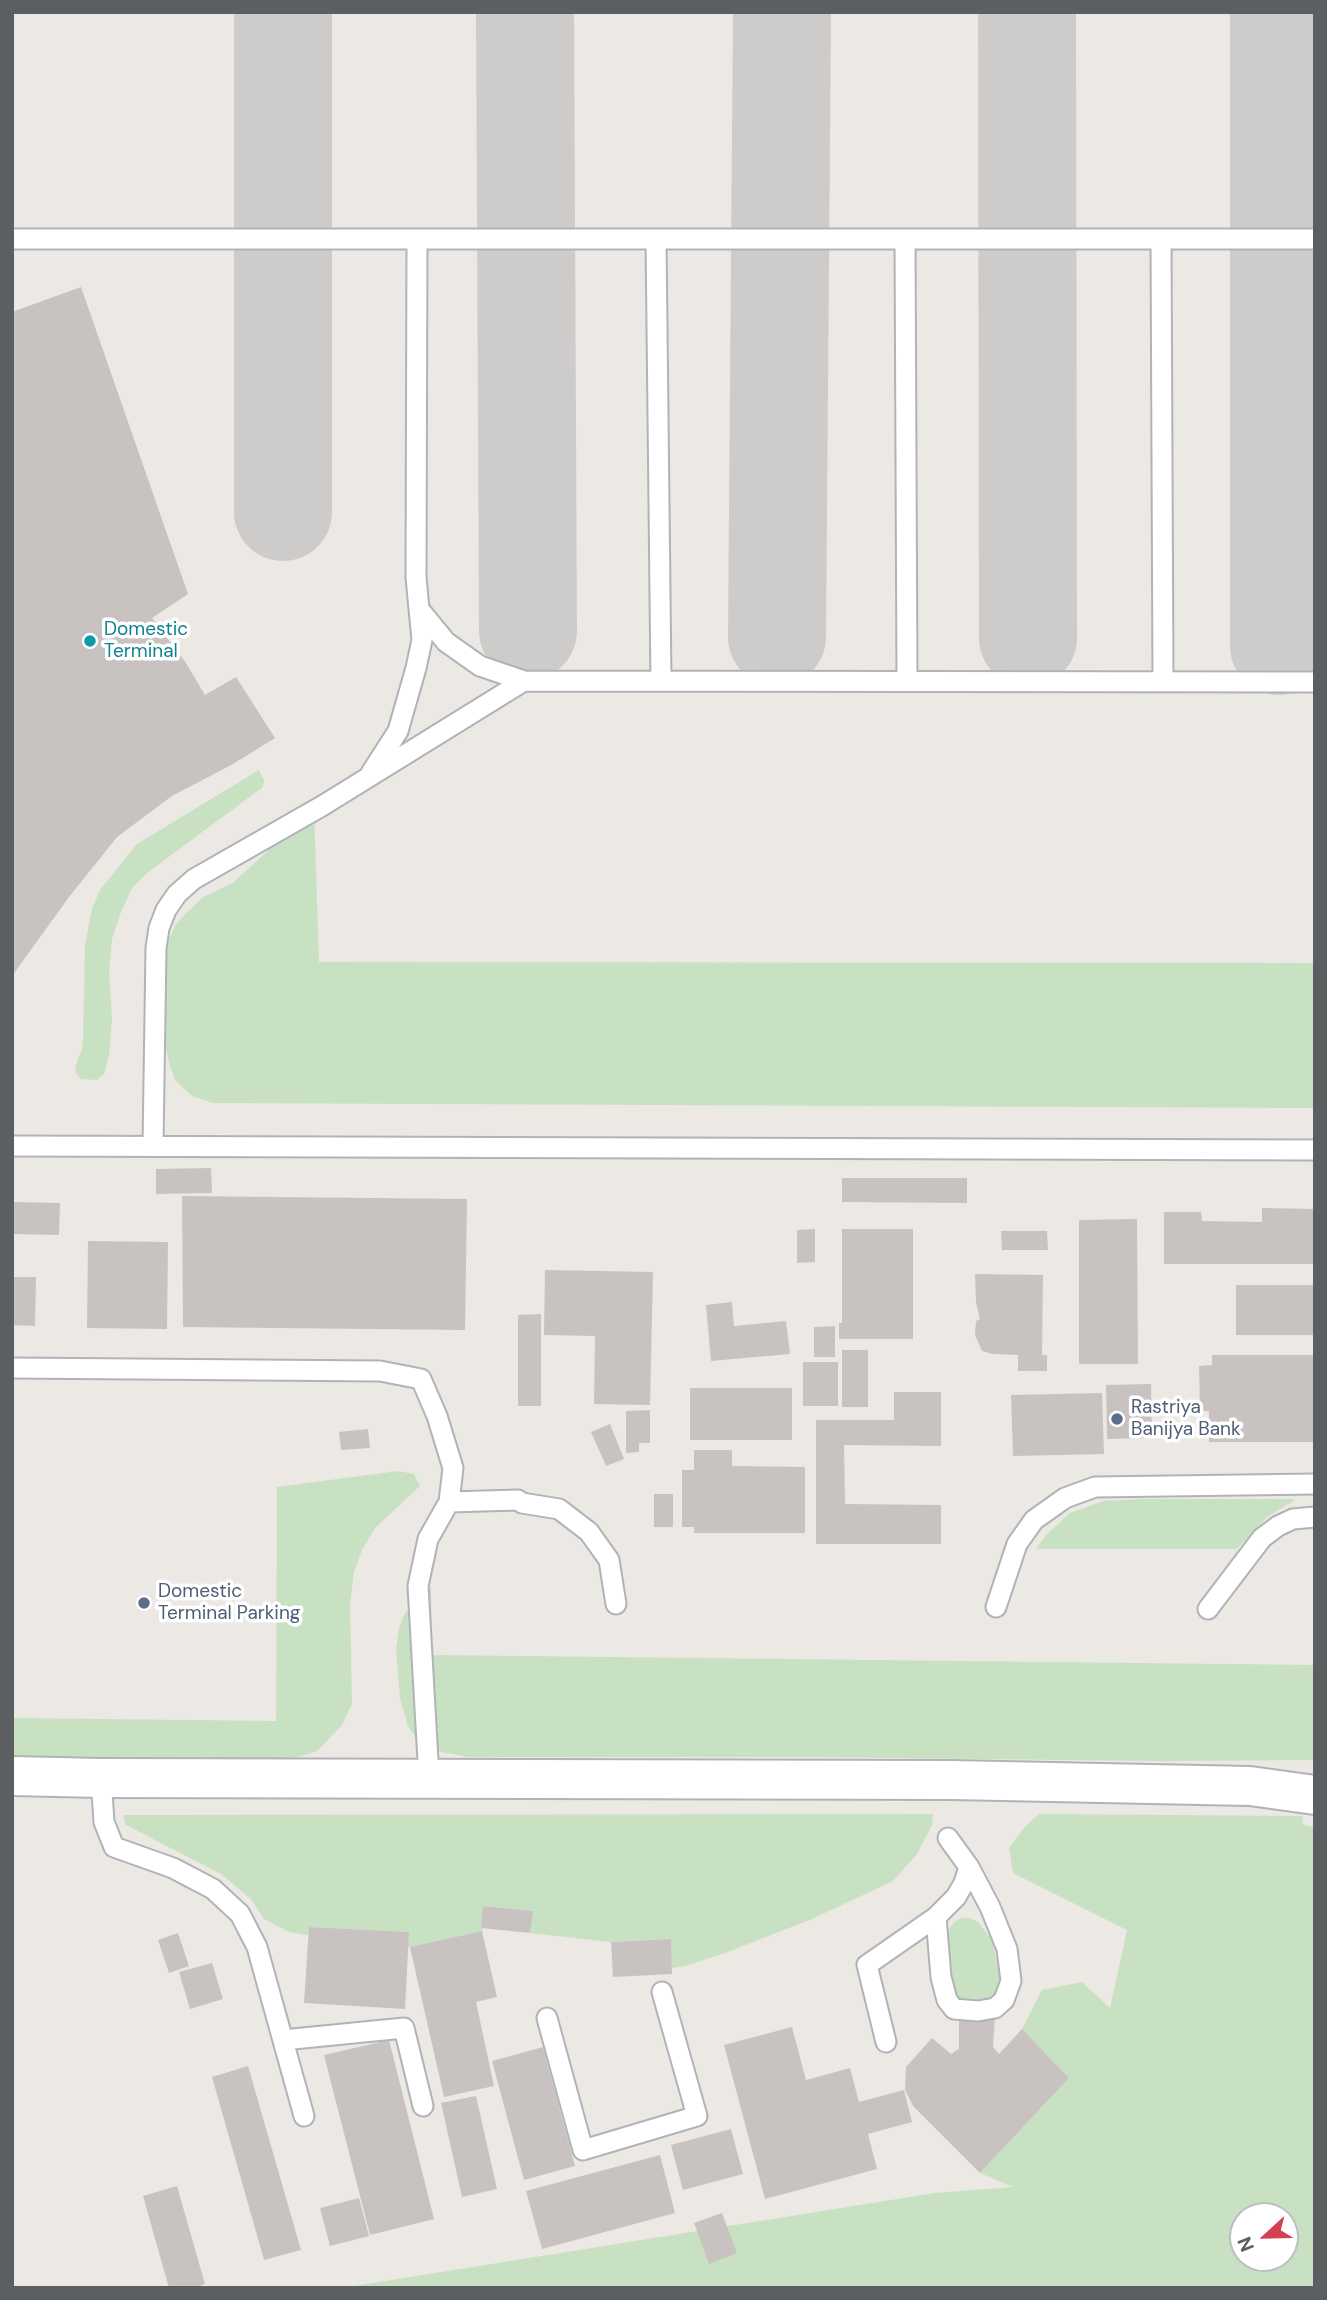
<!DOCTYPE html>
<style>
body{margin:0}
#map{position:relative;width:1327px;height:2300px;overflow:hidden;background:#ece8e3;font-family:"DM Sans",sans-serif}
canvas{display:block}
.frame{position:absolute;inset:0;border:14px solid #5b5f62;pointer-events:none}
.north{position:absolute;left:1229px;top:2202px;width:70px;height:70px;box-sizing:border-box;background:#fff;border:2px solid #bdbfc0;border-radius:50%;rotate:248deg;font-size:19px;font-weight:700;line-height:28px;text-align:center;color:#5b5f62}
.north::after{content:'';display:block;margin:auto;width:24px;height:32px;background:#d54051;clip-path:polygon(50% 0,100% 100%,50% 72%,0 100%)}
</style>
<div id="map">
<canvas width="1327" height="2300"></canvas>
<div class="frame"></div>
<div class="north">N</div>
</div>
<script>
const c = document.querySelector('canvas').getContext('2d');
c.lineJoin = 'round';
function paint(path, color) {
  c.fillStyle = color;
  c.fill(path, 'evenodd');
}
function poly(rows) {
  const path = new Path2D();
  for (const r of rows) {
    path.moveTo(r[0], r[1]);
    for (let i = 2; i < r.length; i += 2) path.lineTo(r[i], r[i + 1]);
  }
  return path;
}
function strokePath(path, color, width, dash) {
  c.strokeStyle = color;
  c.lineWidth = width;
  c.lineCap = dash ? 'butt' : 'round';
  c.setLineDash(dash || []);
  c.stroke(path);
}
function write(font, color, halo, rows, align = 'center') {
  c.font = font + ' "DM Sans",sans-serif';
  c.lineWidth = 7;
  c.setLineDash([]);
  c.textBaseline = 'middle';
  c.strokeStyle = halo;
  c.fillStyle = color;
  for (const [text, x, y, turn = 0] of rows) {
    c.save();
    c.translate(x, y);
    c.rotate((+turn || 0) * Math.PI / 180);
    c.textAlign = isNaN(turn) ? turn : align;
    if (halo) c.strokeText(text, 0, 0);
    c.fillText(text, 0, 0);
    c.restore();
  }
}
paint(poly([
 [259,770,264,780,263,787,147,873,132,888,121,912,112,939,109,974,112,1019,109,1055,104,1074,97,1080,81,1079,77,1075,75,1067,82,1049,83,1037,85,945,92,909,100,890,137,844],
 [314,808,319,962,1315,963,1315,1108,213,1103,192,1096,175,1080,169,1063,165,1043,164,993,168,941,175,926,184,915,202,898,234,882],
 [398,1471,414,1474,420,1486,375,1528,362,1550,354,1572,350,1603,352,1704,342,1725,317,1751,282,1762,12,1759,12,1718,276,1721,277,1487],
 [1142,1499,1292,1499,1295,1500,1267,1517,1237,1549,1036,1549,1047,1534,1070,1513,1104,1501],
 [431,1586,432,1655,1315,1665,1315,1757,1313,1760,1160,1761,806,1757,468,1757,441,1752,427,1746,415,1736,408,1726,400,1699,396,1649,399,1628,404,1615,414,1601],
 [933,1814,932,1825,917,1854,893,1881,812,1919,725,1953,685,1966,672,1968,670,1939,611,1942,530,1933,532,1911,484,1906,482,1931,410,1947,408,1947,409,1932,309,1927,308,1935,289,1932,264,1919,251,1899,221,1874,126,1825,123,1815],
 [1039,1814,1302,1816,1303,1825,1315,1827,1315,2288,353,2288,354,2286,935,2193,1013,2187,980,2173,1069,2078,1022,2029,1042,1990,1082,1982,1110,2008,1127,1930,1013,1873,1009,1848,1024,1828],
 [1243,2216,1285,2216,1285,2258,1243,2258],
 [962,1918,969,1918,978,1922,992,1940,1000,1977,997,1995,993,2000,963,2007,951,1996,945,1948,948,1931,954,1922]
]), '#c8e1c2');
strokePath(poly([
 [525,12,528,631],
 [1027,12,1028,638],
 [283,512,283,12],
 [777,637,782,12],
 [1279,646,1279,12]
]), '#ceccca', 98);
paint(poly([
 [81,287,188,594,152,618,186,663,205,695,236,677,275,738,233,764,172,796,117,837,69,897,12,976,12,312],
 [211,1168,212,1193,156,1194,156,1169],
 [842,1178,967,1178,967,1203,842,1202],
 [182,1196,467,1199,465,1330,183,1327],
 [12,1202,60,1203,59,1235,12,1234],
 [1262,1208,1315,1209,1315,1264,1164,1264,1164,1212,1201,1212,1202,1221,1262,1222],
 [1137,1219,1138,1364,1079,1364,1079,1220],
 [815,1229,815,1262,797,1263,797,1230],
 [842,1229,913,1229,913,1339,839,1339,839,1323,842,1323],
 [1001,1231,1047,1231,1048,1250,1002,1250],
 [88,1241,168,1242,167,1329,87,1328],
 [545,1270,653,1272,650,1405,594,1404,595,1336,544,1335],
 [975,1274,1043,1275,1042,1355,1047,1355,1047,1371,1018,1371,1018,1355,992,1354,982,1351,975,1335,976,1321,980,1319,976,1302],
 [12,1277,36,1277,35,1326,12,1325],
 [1236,1285,1315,1285,1315,1335,1236,1335],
 [732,1302,734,1326,786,1321,790,1354,711,1361,706,1305],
 [541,1314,541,1406,518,1406,518,1315],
 [835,1326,835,1357,814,1357,814,1327],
 [842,1350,868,1350,868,1407,842,1407],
 [1212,1355,1315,1355,1315,1442,1209,1442,1209,1411,1200,1411,1199,1366,1212,1365],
 [803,1362,838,1362,838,1406,803,1406],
 [1151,1384,1152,1438,1107,1439,1106,1385],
 [690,1388,792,1388,792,1440,690,1440],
 [894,1392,941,1392,941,1446,844,1445,845,1504,941,1505,941,1544,816,1544,816,1420,894,1420],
 [1102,1393,1104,1454,1013,1456,1011,1395],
 [650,1410,650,1443,639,1443,639,1452,626,1453,626,1411],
 [610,1424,624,1459,606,1466,591,1432],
 [368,1429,370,1448,341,1450,339,1432],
 [694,1450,732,1450,732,1466,805,1467,805,1533,694,1533,694,1527,682,1527,682,1470,694,1470],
 [654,1494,673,1494,673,1527,654,1527],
 [483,1906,533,1911,530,1933,481,1928],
 [309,1927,409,1932,405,2009,304,2003],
 [482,1931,497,1997,476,2002,494,2086,444,2097,410,1947],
 [178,1933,189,1966,169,1973,158,1940],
 [671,1939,672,1974,613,1977,611,1942],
 [212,1963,223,1999,190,2009,179,1972],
 [959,2011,995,2015,993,2047,999,2054,1022,2029,1069,2078,980,2173,913,2106,905,2090,906,2067,932,2038,951,2054,959,2049],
 [792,2027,806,2080,850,2068,859,2102,904,2090,912,2122,868,2134,877,2169,765,2199,724,2045],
 [389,2040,434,2219,370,2235,324,2055],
 [543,2047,575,2166,524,2180,492,2061],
 [248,2066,301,2250,264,2260,212,2077],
 [476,2096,497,2189,462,2197,441,2103],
 [731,2129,743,2174,683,2190,671,2145],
 [660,2155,675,2213,542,2249,526,2191],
 [177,2186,205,2284,194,2288,169,2288,143,2196],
 [359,2198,369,2236,330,2246,320,2208],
 [722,2213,737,2253,709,2264,694,2223]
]), '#c8c3c0');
const lane = poly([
 [12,239,1315,239],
 [417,239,416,577,419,609,446,642,480,666,524,681,1315,682],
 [656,239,661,681],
 [905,239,907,681],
 [1161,239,1163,681],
 [371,773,398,731,416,668,422,640,419,609],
 [12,1146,1315,1150],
 [153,1146,156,948,159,928,166,910,177,894,194,879,322,806,524,681],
 [12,1368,380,1371,421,1379,437,1416,453,1468,449,1502],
 [996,1607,1017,1544,1034,1520,1065,1498,1095,1487,1315,1484],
 [1208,1609,1262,1538,1278,1526,1293,1519,1315,1517],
 [101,1778,104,1822,114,1847,173,1868,213,1889,240,1914,257,1947,304,2116],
 [429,1778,418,1586,428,1539,449,1502,518,1500,522,1503,559,1509,589,1532,609,1560,616,1604],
 [936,1917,941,1977,947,2000,954,2009,978,2011,995,2008,1004,2000,1011,1981,1007,1949,990,1907,969,1867,948,1838],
 [547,2018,583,2150,697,2116,662,1992],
 [283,2040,404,2028,423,2106],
 [886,2042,867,1965,936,1917,956,1897,964,1883,969,1867]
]);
const street = poly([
 [12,1776,101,1778,952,1780,1250,1786,1315,1795]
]);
strokePath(lane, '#b0b4b7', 23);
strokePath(street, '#b0b4b7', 42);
strokePath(lane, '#fff', 19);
strokePath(street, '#fff', 38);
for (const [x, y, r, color] of [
 [90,641,7,"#0f9aa8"],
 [1117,1419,7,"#5c6f8a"],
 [144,1603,7,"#5c6f8a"]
]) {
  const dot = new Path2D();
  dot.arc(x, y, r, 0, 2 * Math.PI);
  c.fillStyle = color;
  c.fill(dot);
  strokePath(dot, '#fff', 2.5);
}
write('19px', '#0d838f', '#fff', [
 ["Domestic",104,630],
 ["Terminal",104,652]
], 'left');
write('19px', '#4e5e75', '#fff', [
 ["Rastriya",1131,1408],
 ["Banijya Bank",1131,1430],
 ["Domestic",158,1592],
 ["Terminal Parking",158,1614]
], 'left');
</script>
